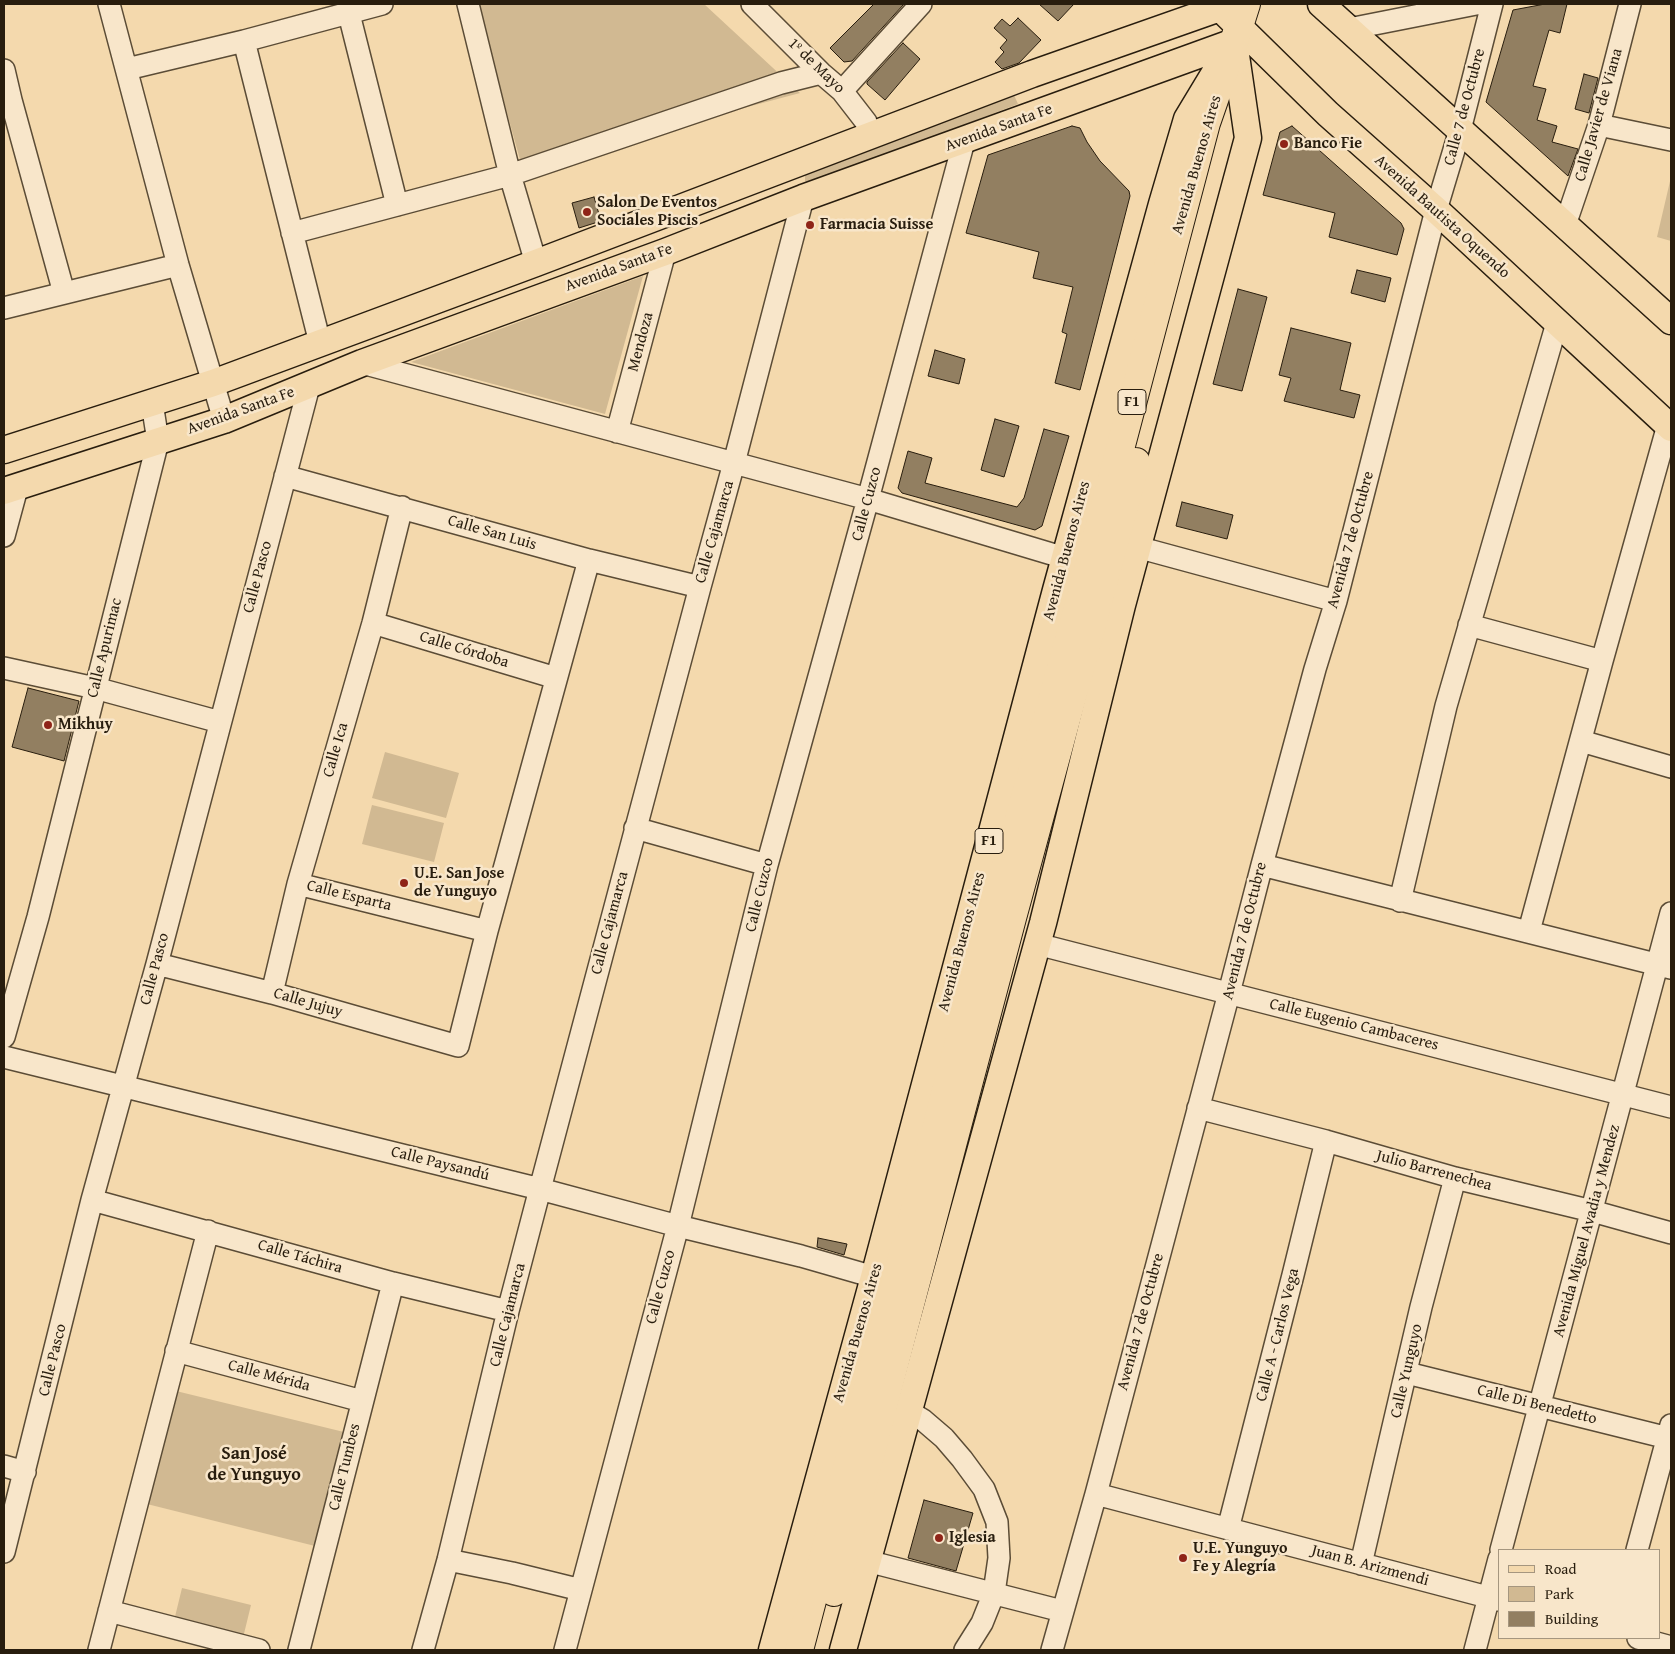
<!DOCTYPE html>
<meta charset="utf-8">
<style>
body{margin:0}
#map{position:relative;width:1675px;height:1654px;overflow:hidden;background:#f4d9ad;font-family:"Gentium Book Plus",serif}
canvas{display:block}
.frame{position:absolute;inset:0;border:5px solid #281d0e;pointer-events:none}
.legend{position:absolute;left:1498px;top:1549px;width:162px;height:90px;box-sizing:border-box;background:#f8e6ca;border:1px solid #a5967f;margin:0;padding:6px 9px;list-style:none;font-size:15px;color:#281d0e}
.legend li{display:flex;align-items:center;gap:10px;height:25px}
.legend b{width:25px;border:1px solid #a5967f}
</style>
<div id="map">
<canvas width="1675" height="1654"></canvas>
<div class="frame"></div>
<ul class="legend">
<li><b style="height:6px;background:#f4d9ad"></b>Road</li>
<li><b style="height:14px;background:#d1b992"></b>Park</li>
<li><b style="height:14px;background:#927f61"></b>Building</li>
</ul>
</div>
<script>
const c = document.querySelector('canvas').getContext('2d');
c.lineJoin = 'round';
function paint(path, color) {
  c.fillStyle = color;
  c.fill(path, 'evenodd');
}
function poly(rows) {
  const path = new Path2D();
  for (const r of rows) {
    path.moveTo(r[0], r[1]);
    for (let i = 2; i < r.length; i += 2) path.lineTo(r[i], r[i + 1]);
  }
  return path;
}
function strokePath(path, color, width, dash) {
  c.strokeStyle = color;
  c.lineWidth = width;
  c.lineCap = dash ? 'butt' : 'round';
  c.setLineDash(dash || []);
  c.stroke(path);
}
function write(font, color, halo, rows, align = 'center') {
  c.font = font + ' "Gentium Book Plus",serif';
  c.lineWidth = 5;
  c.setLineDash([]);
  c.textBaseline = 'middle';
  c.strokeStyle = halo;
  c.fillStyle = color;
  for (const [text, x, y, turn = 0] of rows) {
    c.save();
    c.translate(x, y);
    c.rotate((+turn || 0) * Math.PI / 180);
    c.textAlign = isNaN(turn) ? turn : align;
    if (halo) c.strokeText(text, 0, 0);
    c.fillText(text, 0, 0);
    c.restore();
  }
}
paint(poly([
 [477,4,704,4,800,93,522,167],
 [1014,95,1018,104,809,184,805,181,805,175],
 [1671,177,1671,241,1657,237],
 [643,276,605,414,411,362],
 [385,752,459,773,446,818,372,798],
 [372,805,444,823,434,862,362,844],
 [176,1391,348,1433,319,1547,147,1504],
 [182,1588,251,1605,241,1646,172,1629]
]), '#d1b992');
const building = poly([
 [874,4,904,4,852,61,844,62,830,48,874,4],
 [1039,4,1074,4,1058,21,1039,4],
 [1545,4,1567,4,1560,33,1549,30,1533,86,1546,89,1537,120,1557,126,1552,142,1578,149,1568,176,1486,102,1513,10,1545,4],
 [1018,18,1041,40,1019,63,1002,69,995,62,1004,52,1000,48,1007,40,994,28,1002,19,1010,26,1018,18],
 [903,43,920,59,885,100,867,84,867,82,903,43],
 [1584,74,1598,78,1589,113,1575,109,1584,74],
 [1072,126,1080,128,1087,142,1100,161,1129,191,1130,196,1080,390,1055,383,1067,334,1062,332,1073,287,1033,278,1039,252,966,233,988,155,1072,126],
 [1292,126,1401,223,1404,229,1397,255,1329,237,1335,213,1263,195,1280,132,1292,126],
 [594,197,601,221,579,228,572,203,594,197],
 [1357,270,1391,278,1385,302,1351,293,1357,270],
 [1238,289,1267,297,1242,391,1213,384,1238,289],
 [1291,328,1351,343,1340,390,1360,395,1354,418,1284,401,1291,378,1279,375,1291,328],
 [935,350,965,359,959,384,928,376,935,350],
 [995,419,1019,426,1004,477,981,470,995,419],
 [1044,429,1069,436,1042,526,1035,530,902,493,898,488,908,451,932,458,925,483,1017,507,1024,498,1044,429],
 [1182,502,1233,515,1227,539,1176,526,1182,502],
 [28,688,79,701,64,761,12,747,28,688],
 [818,1238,847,1244,844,1255,817,1247,818,1238],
 [924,1500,973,1513,956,1571,908,1558,924,1500]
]);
paint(building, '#927f61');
strokePath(building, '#281d0e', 1);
const minor = poly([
 [109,4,178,265,224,420],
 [468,4,510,175,536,263],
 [752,4,821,73,842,91,866,122,870,135],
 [349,14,397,205],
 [1349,29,1476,4],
 [244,41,320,343],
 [127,69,244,41,382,4],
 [4,70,11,100,4,102],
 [842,91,921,4],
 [11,100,64,293],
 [1599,125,1671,140],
 [1565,225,1599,125,1630,4],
 [292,233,510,175,781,83,821,73],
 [4,308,178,265],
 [362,363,868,499,1065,558],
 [617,432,665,252],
 [285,476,589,560,700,587],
 [4,536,17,488],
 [1137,547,1336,601],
 [373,623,556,678],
 [1469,625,1602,661],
 [4,668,95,688,220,722],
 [1581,741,1671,767],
 [635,828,767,865],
 [1262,865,1671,968],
 [298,884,487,931],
 [1400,901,1446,706,1557,323],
 [1529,931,1602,661,1668,425],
 [1037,944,1671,1107],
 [157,964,272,993,458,1046,487,931,589,560],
 [272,993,298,884,373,623,402,507],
 [4,1037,38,917,158,441,152,403],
 [4,1057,540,1189,678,1226,801,1256,874,1277],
 [1198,1108,1326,1141,1455,1178,1592,1211,1671,1233],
 [92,1200,393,1283,508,1311],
 [176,1351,362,1401],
 [1407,1373,1668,1438],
 [908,1411,923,1420,944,1438,962,1459,984,1489,997,1522,999,1558,994,1593,982,1623,965,1650],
 [4,1466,25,1472],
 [1096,1494,1499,1600],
 [1228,1529,1293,1275,1326,1141],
 [1501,1550,1671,913],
 [1637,1550,1671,1425],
 [4,1552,92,1200,157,964,309,386],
 [448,1560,512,1573,581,1590],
 [867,1561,1062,1611],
 [1361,1564,1421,1307,1455,1178],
 [109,1611,259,1650],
 [1638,1638,1671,1647],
 [99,1650,208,1231],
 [299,1650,393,1283],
 [423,1650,448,1560,508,1311,540,1189,700,587,734,463,803,198],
 [565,1650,678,1226,767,865,868,499,964,141],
 [1052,1650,1096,1494,1229,993,1262,865,1315,669,1336,601,1436,210,1460,130,1492,4],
 [1475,1650,1499,1559]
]);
const major = poly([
 [1321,4,1671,321],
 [1227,15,1328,114,1436,210,1671,428],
 [4,450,213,383,536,263,1032,74,1231,4],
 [4,491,224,420,362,363,665,252,803,198,1234,42],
 [772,1650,874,1277,1056,590,1162,204,1187,119,1219,66],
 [843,1650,1043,923,1122,605,1248,138,1234,42]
]);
const highway = poly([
 [834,1592,1012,918,1136,462],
 [799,1650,993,912,1081,597,1206,123,1234,42,1246,4]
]);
strokePath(minor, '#5b4c36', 24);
strokePath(major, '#281d0e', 29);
strokePath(highway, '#281d0e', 30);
strokePath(minor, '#f8e6ca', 21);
strokePath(major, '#f4d9ad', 26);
strokePath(highway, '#f4d9ad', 28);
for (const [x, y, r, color] of [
 [1284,144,5,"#8f2418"],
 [587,212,5,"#8f2418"],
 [810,225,5,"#8f2418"],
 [48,725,5,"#8f2418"],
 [404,883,5,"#8f2418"],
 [939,1538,5,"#8f2418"],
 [1183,1558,5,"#8f2418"]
]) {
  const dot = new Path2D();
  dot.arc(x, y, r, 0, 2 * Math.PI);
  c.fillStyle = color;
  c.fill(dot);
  strokePath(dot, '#f8e6ca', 2);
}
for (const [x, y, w] of [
 [1132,402,28],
 [989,841,28]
]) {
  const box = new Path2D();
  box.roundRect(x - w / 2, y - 12.5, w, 25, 4);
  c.fillStyle = '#f8e6ca';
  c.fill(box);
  strokePath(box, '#281d0e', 1);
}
write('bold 15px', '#281d0e', null, [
 ["F1",1132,402],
 ["F1",989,841]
]);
write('16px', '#281d0e', '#f8e6ca', [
 ["1º de Mayo",816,66,44],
 ["Calle 7 de Octubre",1465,107,-75],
 ["Calle Javier de Viana",1599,115,-74],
 ["Avenida Santa Fe",999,128,-20],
 ["Avenida Buenos Aires",1197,165,-74],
 ["Avenida Bautista Oquendo",1442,217,42],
 ["Avenida Santa Fe",619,268,-20],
 ["Mendoza",641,342,-75],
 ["Avenida Santa Fe",241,411,-20],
 ["Calle Cuzco",867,504,-75],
 ["Calle Cajamarca",715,532,-74],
 ["Calle San Luis",492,533,16],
 ["Avenida 7 de Octubre",1351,540,-75],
 ["Avenida Buenos Aires",1067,551,-75],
 ["Calle Pasco",258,577,-75],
 ["Calle Apurimac",105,648,-76],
 ["Calle Córdoba",464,650,17],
 ["Calle Ica",336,750,-74],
 ["Calle Cuzco",760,895,-76],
 ["Calle Esparta",349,896,14],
 ["Calle Cajamarca",610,923,-75],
 ["Avenida 7 de Octubre",1245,931,-76],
 ["Avenida Buenos Aires",962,942,-75],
 ["Calle Pasco",155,969,-75],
 ["Calle Jujuy",308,1003,16],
 ["Calle Eugenio Cambaceres",1354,1025,14],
 ["Calle Paysandú",440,1164,14],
 ["Julio Barrenechea",1434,1171,15],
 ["Avenida Miguel Avadia y Mendez",1587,1231,-75],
 ["Calle Táchira",300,1257,16],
 ["Calle Cuzco",661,1287,-75],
 ["Calle Cajamarca",508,1315,-76],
 ["Avenida 7 de Octubre",1141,1322,-75],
 ["Avenida Buenos Aires",858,1333,-74],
 ["Calle A - Carlos Vega",1278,1335,-76],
 ["Calle Pasco",53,1360,-76],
 ["Calle Yunguyo",1407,1371,-77],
 ["Calle Mérida",269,1376,15],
 ["Calle Di Benedetto",1537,1405,14],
 ["Calle Tumbes",345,1467,-76],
 ["Juan B. Arizmendi",1370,1566,15]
]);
write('bold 16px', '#281d0e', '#f8e6ca', [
 ["Banco Fie",1294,144],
 ["Salon De Eventos",597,203],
 ["Sociales Piscis",597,221],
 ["Farmacia Suisse",820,225],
 ["Mikhuy",58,725],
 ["U.E. San Jose",414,874],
 ["de Yunguyo",414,892],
 ["Iglesia",949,1538],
 ["U.E. Yunguyo",1193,1549],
 ["Fe y Alegría",1193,1567]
], 'left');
write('bold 18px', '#281d0e', '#f8e6ca', [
 ["San José",254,1454],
 ["de Yunguyo",254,1475]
]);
</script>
